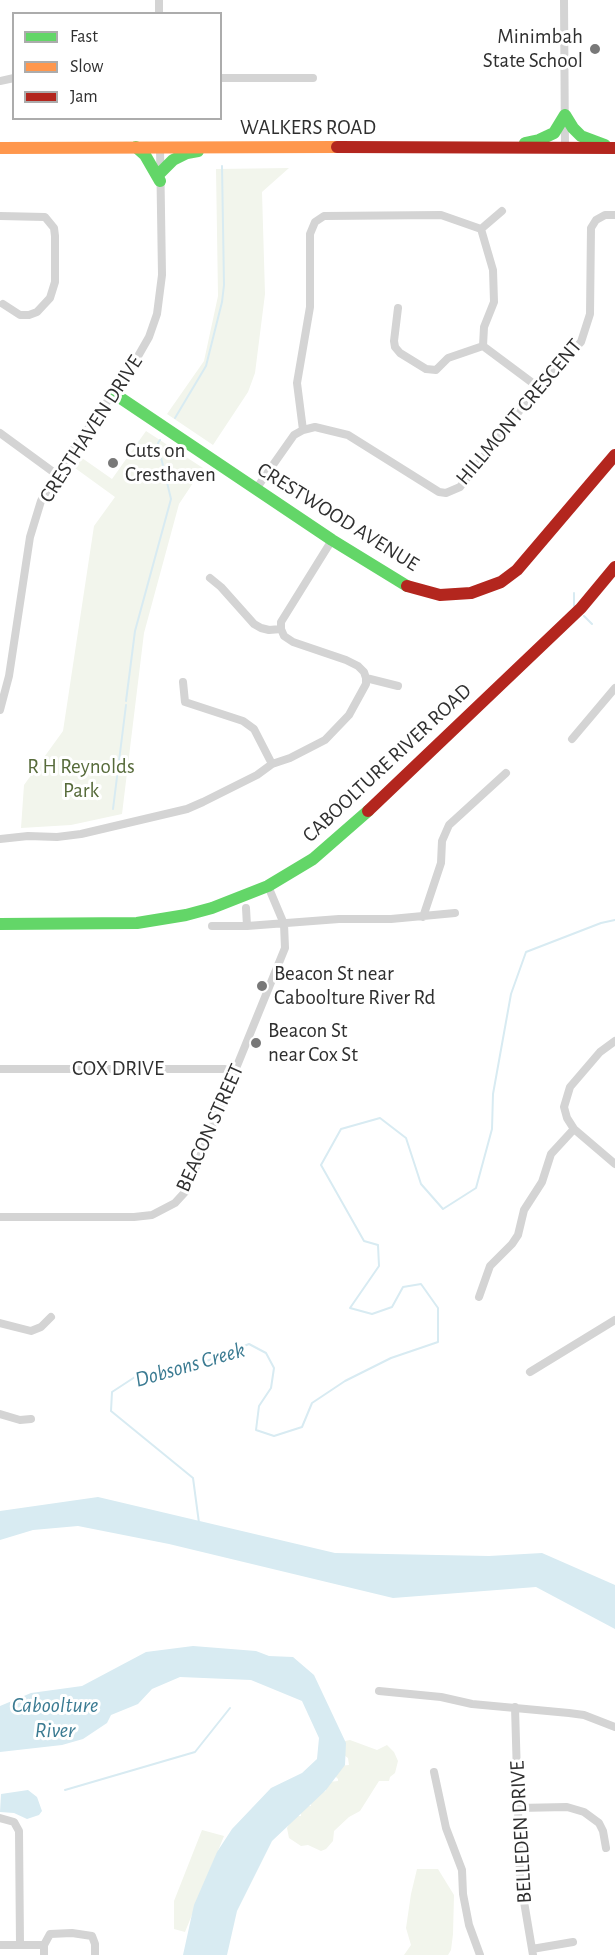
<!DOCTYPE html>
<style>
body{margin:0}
#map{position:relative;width:615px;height:1955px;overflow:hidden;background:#fff;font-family:"Alegreya Sans",sans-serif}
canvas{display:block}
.legend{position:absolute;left:12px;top:12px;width:210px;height:108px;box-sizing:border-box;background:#fff;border:2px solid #acacac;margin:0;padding:8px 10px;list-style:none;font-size:18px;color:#2f2f2f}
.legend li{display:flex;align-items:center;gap:12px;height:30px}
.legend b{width:30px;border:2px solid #acacac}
</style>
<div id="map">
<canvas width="615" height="1955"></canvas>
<ul class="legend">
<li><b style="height:8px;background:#63d668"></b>Fast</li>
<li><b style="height:8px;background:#ff974d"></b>Slow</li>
<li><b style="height:8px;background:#b3261e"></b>Jam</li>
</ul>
</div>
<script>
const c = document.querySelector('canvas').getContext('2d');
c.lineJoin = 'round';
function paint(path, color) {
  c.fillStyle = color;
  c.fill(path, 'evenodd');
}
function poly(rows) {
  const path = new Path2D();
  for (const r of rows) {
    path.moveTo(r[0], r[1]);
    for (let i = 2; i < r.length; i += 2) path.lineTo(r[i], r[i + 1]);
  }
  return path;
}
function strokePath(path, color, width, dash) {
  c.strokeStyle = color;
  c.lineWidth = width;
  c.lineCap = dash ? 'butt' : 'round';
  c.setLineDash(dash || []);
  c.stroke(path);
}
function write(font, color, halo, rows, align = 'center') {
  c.font = font + ' "Alegreya Sans",sans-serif';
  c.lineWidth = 6;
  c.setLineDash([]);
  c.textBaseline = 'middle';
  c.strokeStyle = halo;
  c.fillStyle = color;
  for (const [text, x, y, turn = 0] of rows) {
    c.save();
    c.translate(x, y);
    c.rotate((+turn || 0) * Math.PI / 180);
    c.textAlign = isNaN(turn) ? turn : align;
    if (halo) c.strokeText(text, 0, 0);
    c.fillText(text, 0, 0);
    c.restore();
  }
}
paint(poly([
 [289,168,262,192,265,294,255,373,248,392,213,445,167,414,204,361,218,296,216,169],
 [146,431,203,468,179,504,144,633,122,814,71,825,21,828,24,785,63,731,94,526,115,497,75,468,82,458,112,479],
 [350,1740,377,1750,387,1745,394,1752,398,1761,395,1773,390,1777,389,1781,379,1781,360,1811,349,1817,334,1831,333,1841,326,1849,321,1851,308,1845,301,1846,289,1838,287,1828,290,1822,296,1816,301,1816,301,1809,305,1805,311,1806,311,1800,318,1793,326,1791,325,1787,329,1782,338,1781,338,1779,334,1775,339,1766,349,1765,348,1758,338,1751,340,1742],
 [202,1830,224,1836,185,1932,174,1929,174,1901],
 [417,1869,438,1869,454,1895,453,1934,451,1950,448,1955,404,1955,411,1945,406,1928,411,1894]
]), '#f2f5ec');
paint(poly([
 [98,1497,335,1553,489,1556,542,1553,615,1585,615,1629,536,1587,393,1598,169,1544,78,1526,33,1530,0,1540,0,1511],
 [193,1646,256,1651,269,1656,293,1657,314,1675,346,1743,345,1765,326,1790,272,1841,237,1911,227,1955,183,1955,194,1905,217,1852,232,1829,271,1788,302,1773,317,1759,319,1738,302,1701,251,1680,180,1677,152,1689,138,1704,111,1715,107,1723,83,1739,62,1745,0,1752,0,1706,31,1693,82,1686,146,1652],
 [28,1790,37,1797,42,1811,39,1815,27,1819,14,1813,0,1812,1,1794]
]), '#d8ebf2');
strokePath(poly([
 [175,418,206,366,222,302,224,285,222,166],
 [574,593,574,606],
 [584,616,592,624],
 [126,701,135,631,171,499,159,449,158,443,160,440],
 [113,809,126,705],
 [199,1523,193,1478,111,1411,112,1392,138,1375,182,1371,249,1344,266,1353,274,1368,271,1388,259,1406,256,1430,274,1436,302,1427,312,1403,345,1381,391,1358,438,1342,438,1308,421,1284,403,1287,392,1307,372,1314,350,1308,379,1266,378,1245,364,1241,321,1165,341,1129,380,1118,406,1138,421,1184,443,1209,476,1188,492,1129,493,1094,511,994,526,952,601,923,615,920],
 [65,1790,195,1752,230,1708]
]), '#d8ebf2', 2);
strokePath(poly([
 [159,0,159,14],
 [564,0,565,149],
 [220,78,313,78],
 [0,81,14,78],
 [0,216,45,217,54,228,55,236,55,282,50,298,37,312,29,315,20,315,3,304],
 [481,229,502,211],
 [398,308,394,341,395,347,400,353,426,369,436,370,448,358,483,346],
 [303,430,297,383,310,307,310,234,315,222,324,216,441,215,481,229,493,270,494,302,484,327,483,346,538,387],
 [0,433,56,474],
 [256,489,294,435,303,430,315,427,348,435,439,492,446,493,460,487,538,387,581,342,590,314,591,228,596,220,605,215,615,215],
 [210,578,221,587,254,624,261,628,269,630,281,629,284,636,293,642,346,660,358,666,364,672,366,678,398,686],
 [281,629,281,622,286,614,332,540],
 [183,682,185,702,243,721,254,729,272,764],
 [0,710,9,676,30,537,41,501,56,474,133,365,149,337,157,314,162,275,160,147],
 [572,739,615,688],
 [0,839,28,836,57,837,81,834,187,809,203,802,257,775,272,764,290,758,325,740,349,715,366,684,366,678],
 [246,908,247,926],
 [423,917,441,863,442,841,449,825,506,773],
 [212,926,247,926,339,919,391,919,455,913],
 [615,1041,600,1052,570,1087,564,1107,567,1118,574,1129,615,1164],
 [0,1069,225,1069,235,1074],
 [0,1217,134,1217,152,1215,175,1203,186,1191,285,948,284,924,268,886],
 [479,1297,490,1266,512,1244,518,1235,524,1210,542,1182,551,1154,574,1129],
 [0,1323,31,1331,41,1327,51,1317],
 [530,1372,615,1320],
 [0,1414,20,1420,31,1419],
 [379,1691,441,1697,472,1704,569,1713,584,1715,615,1727],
 [515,1707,520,1878,533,1955],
 [434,1772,446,1828,462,1870,463,1894,469,1925,480,1955],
 [518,1808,567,1807,584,1812,599,1823,603,1831,606,1848],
 [0,1818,14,1822,19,1831,20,1945],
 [0,1945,44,1945],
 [532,1949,573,1942],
 [44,1955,44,1945,50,1934,72,1933,92,1936,95,1944,95,1955]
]), '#d4d4d4', 8);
strokePath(poly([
 [565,115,573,128,581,136,605,145],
 [525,143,539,140,554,133,565,115],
 [136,147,145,155,160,181],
 [160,173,173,160,187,153,198,151],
 [113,393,332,540,407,586],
 [0,924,137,923,186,915,212,908,268,886,313,859,368,811]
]), '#63d668', 12);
strokePath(poly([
 [0,148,337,147]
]), '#ff974d', 12);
strokePath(poly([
 [337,147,615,148],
 [407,586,440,595,471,593,501,582,517,570,615,455],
 [368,811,581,608,615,567]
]), '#b3261e', 12);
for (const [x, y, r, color] of [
 [595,49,6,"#787878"],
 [113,463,6,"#787878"],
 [262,986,6,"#787878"],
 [256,1043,6,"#787878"]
]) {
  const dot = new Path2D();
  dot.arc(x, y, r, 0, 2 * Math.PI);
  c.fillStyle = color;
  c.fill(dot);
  strokePath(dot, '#fff', 2);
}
write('21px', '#2f2f2f', '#fff', [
 ["Minimbah",583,37,"right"],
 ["State School",583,61,"right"],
 ["Cuts on",125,451],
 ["Cresthaven",125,475],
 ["Beacon St near",274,974],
 ["Caboolture River Rd",274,998],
 ["Beacon St",268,1031],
 ["near Cox St",268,1055]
], 'left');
write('21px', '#2f2f2f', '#fff', [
 ["WALKERS ROAD",308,128],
 ["HILLMONT CRESCENT",519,412,-50],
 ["CRESTHAVEN DRIVE",91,429,-57],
 ["CRESTWOOD AVENUE",338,517,32],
 ["CABOOLTURE RIVER ROAD",387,763,-43],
 ["COX DRIVE",118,1069],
 ["BEACON STREET",210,1128,-66],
 ["BELLEDEN DRIVE",521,1832,-93]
]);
write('21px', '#576b3b', '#fff', [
 ["R H Reynolds",81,767],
 ["Park",81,791]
]);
write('italic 22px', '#3b7b92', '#fff', [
 ["Dobsons Creek",190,1365,-16],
 ["Caboolture",55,1705],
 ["River",55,1730]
]);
</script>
